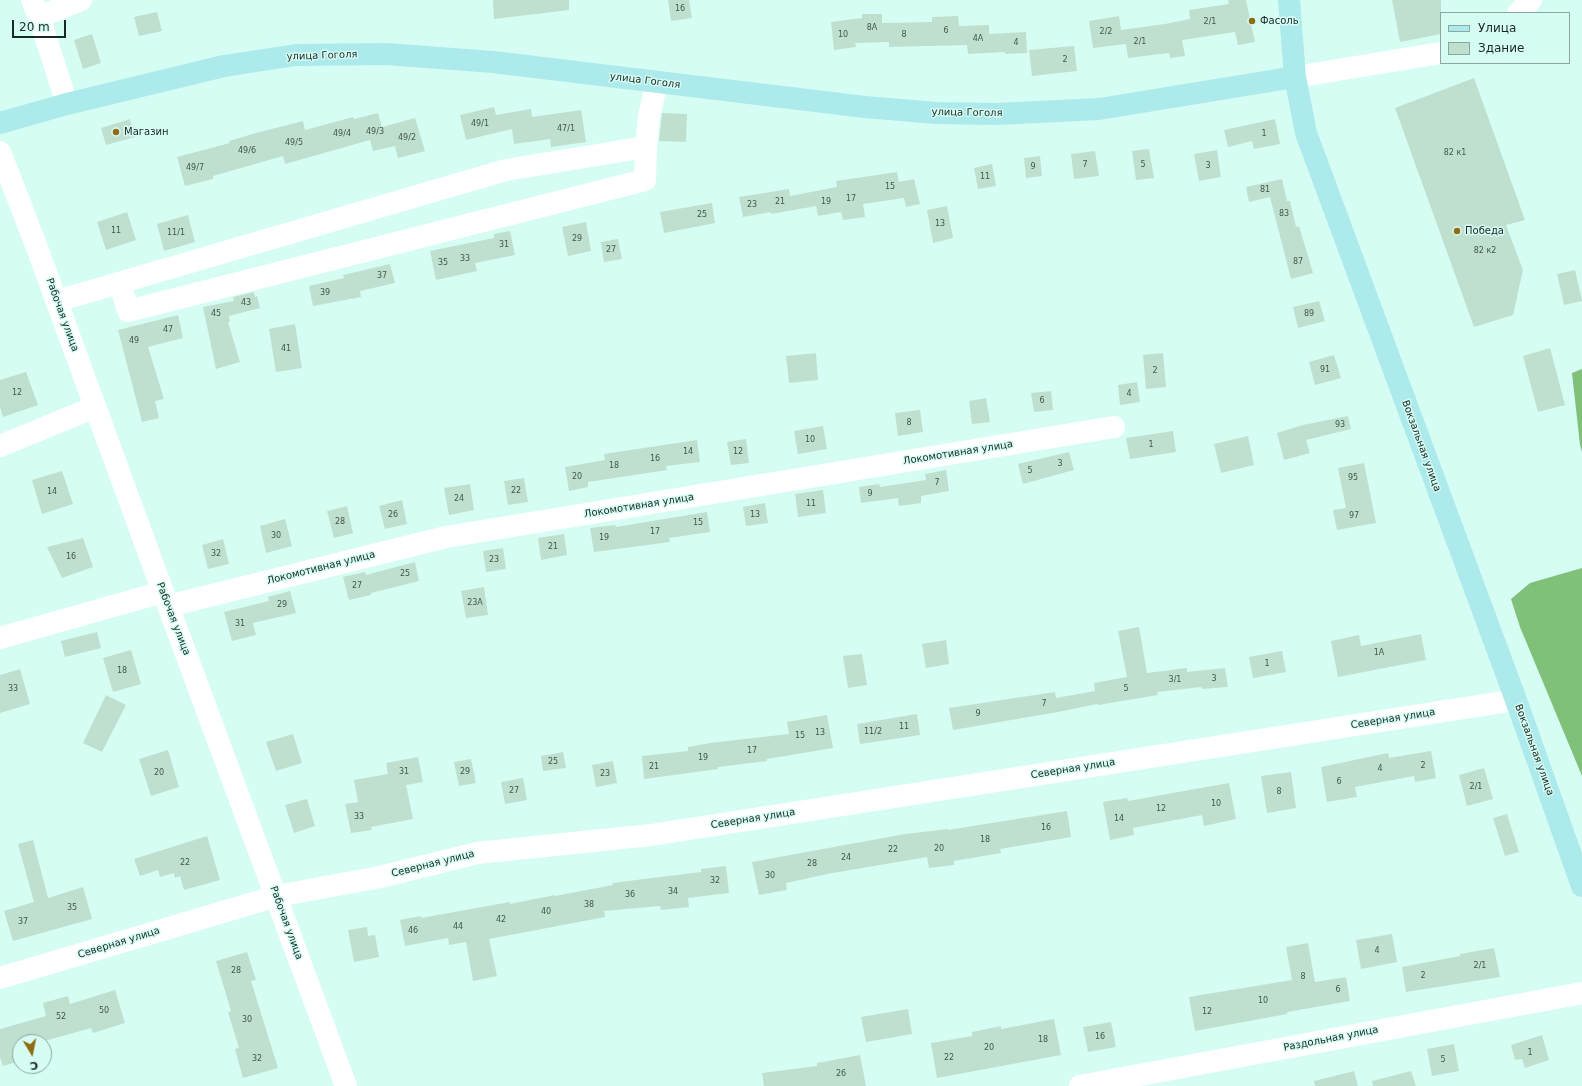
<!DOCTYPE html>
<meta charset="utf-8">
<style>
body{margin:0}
#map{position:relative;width:1582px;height:1086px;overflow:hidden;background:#d6fdf4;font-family:"DejaVu Sans",sans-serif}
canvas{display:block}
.legend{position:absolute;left:1440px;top:12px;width:130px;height:52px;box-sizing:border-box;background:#d6fdf4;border:1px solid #8aa8a1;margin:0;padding:5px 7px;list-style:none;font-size:12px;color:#192825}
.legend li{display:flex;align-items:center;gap:8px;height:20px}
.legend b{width:20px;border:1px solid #8aa8a1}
.north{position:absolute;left:12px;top:1034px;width:40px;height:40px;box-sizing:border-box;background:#d6fdf4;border:1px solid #8aa8a1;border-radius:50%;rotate:170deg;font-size:11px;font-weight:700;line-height:16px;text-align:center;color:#192825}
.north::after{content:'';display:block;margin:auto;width:14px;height:18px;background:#8f6c11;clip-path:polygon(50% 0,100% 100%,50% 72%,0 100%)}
.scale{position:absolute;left:12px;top:20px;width:54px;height:18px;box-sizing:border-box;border:2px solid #192825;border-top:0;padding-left:5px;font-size:12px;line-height:14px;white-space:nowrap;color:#192825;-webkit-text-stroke:3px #d6fdf4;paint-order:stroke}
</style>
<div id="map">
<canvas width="1582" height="1086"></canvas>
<ul class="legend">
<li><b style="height:5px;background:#adeaec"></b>Улица</li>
<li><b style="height:11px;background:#bfe0ce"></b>Здание</li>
</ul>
<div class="north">С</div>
<div class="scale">20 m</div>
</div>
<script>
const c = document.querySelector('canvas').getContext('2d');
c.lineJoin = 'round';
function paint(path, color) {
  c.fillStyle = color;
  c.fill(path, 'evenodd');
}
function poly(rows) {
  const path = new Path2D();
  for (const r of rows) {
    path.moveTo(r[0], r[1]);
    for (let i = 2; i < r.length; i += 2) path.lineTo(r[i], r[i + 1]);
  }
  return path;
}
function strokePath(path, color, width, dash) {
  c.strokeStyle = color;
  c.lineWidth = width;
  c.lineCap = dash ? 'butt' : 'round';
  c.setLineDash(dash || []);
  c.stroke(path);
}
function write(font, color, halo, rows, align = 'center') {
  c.font = font + ' "DejaVu Sans",sans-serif';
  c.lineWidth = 3;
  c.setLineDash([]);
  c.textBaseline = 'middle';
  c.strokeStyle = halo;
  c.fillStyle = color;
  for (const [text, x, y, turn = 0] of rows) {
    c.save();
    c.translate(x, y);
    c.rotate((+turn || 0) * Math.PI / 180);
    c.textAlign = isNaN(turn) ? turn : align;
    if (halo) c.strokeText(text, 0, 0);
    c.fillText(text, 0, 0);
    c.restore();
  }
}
paint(poly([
 [1582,369,1582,452,1580,445,1572,373],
 [1582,568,1582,776,1520,627,1511,599,1530,583]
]), '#7fc179');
paint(poly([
 [493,0,569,0,569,10,494,19],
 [668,0,689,0,692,18,671,21],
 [1228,0,1246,0,1255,42,1238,45,1235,32,1182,40,1185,56,1170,58,1169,53,1128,58,1126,44,1093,48,1089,21,1119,16,1121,30,1165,24,1190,19,1189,10,1229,4],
 [1392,0,1441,0,1441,34,1400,42],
 [157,12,162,31,139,36,134,17],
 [862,14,882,14,882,23,932,22,932,17,958,16,959,26,989,25,989,34,1026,32,1027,53,1005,54,1005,52,968,54,967,45,889,47,889,42,855,43,856,47,834,50,831,22,862,18],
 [92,34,101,63,83,69,74,40],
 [1074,46,1077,71,1032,76,1029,50],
 [1474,78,1525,220,1506,225,1523,270,1513,315,1474,327,1395,108],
 [494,107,496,115,531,109,532,117,581,110,586,142,551,147,550,139,514,144,512,129,466,140,460,115],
 [378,113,382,127,415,118,425,151,398,158,395,146,373,151,370,140,285,164,283,156,213,176,213,179,185,186,177,157,230,143,229,141,256,133,303,121,305,130,353,117,354,119],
 [662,113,687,114,686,142,659,141],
 [130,119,135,137,106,145,101,128],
 [1275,119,1280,144,1254,149,1252,141,1228,147,1224,130],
 [1149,149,1154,178,1136,180,1132,151],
 [1217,150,1221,177,1199,181,1194,154],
 [1095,151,1099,176,1074,179,1071,154],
 [1040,156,1042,176,1026,178,1024,158],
 [992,164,996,186,978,189,974,168],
 [897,172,899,182,914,179,920,204,906,207,904,198,863,204,865,217,843,220,841,212,818,216,816,206,771,214,771,212,743,217,739,197,789,189,790,196,837,187,836,181],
 [1282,179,1287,201,1290,201,1296,227,1299,226,1313,273,1291,279,1270,197,1249,202,1246,187],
 [712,203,715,223,664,233,660,212],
 [947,206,953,238,933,243,927,210],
 [127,212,136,240,106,250,97,222],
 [188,215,195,242,164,251,157,224],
 [586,222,591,251,568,256,562,227],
 [510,231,515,255,475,263,477,271,436,280,430,251,494,238,494,234],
 [618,239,622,259,604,262,601,242],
 [390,264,395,283,360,291,361,297,313,306,309,286,344,278,343,275],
 [1575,270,1582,301,1564,305,1557,274],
 [254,292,255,297,257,296,260,308,229,316,230,322,228,322,240,362,216,369,203,307,234,301,233,297],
 [1319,301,1325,321,1298,328,1293,307],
 [178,315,183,338,148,347,164,399,155,401,159,418,142,422,118,330],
 [295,324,302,368,276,372,269,329],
 [1550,348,1565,405,1538,412,1523,356],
 [816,353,818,380,789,383,786,356],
 [1163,353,1166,387,1146,389,1143,355],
 [1334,355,1341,378,1315,385,1309,362],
 [26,372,38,405,3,417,0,407,0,380],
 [1137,382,1140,402,1120,405,1118,385],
 [1051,391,1053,410,1034,412,1031,393],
 [986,398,990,422,972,424,969,401],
 [920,410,923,432,898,436,895,413],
 [1348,416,1351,429,1306,440,1310,453,1284,460,1277,433,1303,425],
 [823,426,827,449,798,454,794,431],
 [1173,431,1176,452,1130,459,1126,438],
 [1248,436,1254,465,1221,473,1214,444],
 [746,439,749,463,731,465,727,442],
 [697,440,700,462,666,466,667,470,588,482,588,487,569,491,565,467,605,460,604,454],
 [1069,452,1074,470,1023,484,1018,464],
 [1364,463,1376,523,1337,530,1333,510,1346,508,1338,468],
 [946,470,949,491,921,496,921,503,899,506,898,498,861,503,859,487,879,484,880,487,926,480,925,474],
 [62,471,73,504,42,514,32,480],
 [524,478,528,502,508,505,504,481],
 [470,484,474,510,449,515,444,488],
 [823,490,826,513,798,517,795,494],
 [402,500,407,524,385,529,379,506],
 [765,503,768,523,746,526,743,507],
 [347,506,353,533,334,538,327,511],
 [707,512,710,532,669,538,670,542,594,552,590,528,615,525,616,527],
 [285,519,292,546,266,553,260,526],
 [564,534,567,555,541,560,538,538],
 [83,538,93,567,62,578,47,547],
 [223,539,229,564,208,569,202,545],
 [503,548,506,569,486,572,483,551],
 [415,562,419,581,371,593,371,595,349,600,343,577,365,572,366,575],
 [484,587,488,615,466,618,461,591],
 [290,591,296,613,253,623,256,635,232,641,224,612,269,601,268,597],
 [1139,627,1147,673,1187,668,1187,672,1225,668,1228,687,1202,689,1201,687,1157,692,1158,695,1098,705,1097,704,1058,712,953,730,949,708,1055,692,1056,698,1095,691,1094,683,1127,677,1118,631],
 [97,632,101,648,65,657,61,641],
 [1421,634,1426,660,1338,677,1331,641,1359,635,1361,646],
 [946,640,949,664,926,668,922,644],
 [131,650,141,684,113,692,103,658],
 [1282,651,1286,672,1253,678,1249,657],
 [862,654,867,685,848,688,843,656],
 [20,669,30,704,0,713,0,675],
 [106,695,126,705,102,752,83,743],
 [917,714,920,735,860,744,857,724],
 [827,715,833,748,767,759,767,761,718,767,718,769,644,779,642,756,688,751,688,747,710,743,789,734,787,722],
 [293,734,302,763,276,771,266,742],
 [168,750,179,787,151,796,139,759],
 [1431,751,1436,778,1415,782,1414,776,1355,787,1357,797,1327,802,1321,767,1388,753,1389,758],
 [563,752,566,768,543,771,541,756],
 [418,757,423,782,406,785,413,819,371,827,372,830,351,833,345,804,358,802,354,780,388,774,386,763],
 [471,759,476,783,459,786,454,762],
 [613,761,617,783,596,787,592,765],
 [1484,768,1493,799,1467,806,1459,775],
 [1291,772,1296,808,1267,813,1261,776],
 [523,778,527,800,505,804,501,782],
 [1229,783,1236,819,1204,826,1202,815,1133,828,1134,835,1110,840,1103,802,1127,798,1128,801],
 [307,799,315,826,294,833,285,805],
 [1067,811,1071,837,1000,849,1001,853,954,861,954,865,929,868,927,857,827,874,786,883,787,890,759,895,752,862,905,834,948,829,948,830],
 [1507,814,1519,852,1505,856,1493,818],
 [207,836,220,880,184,890,180,876,175,878,174,873,160,877,158,870,140,876,134,859],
 [33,840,48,898,83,887,92,919,13,941,4,911,34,902,18,844],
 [726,866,729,893,688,898,689,907,661,910,660,906,604,911,605,917,489,939,497,976,473,981,466,942,449,945,448,938,405,946,400,920,421,916,421,918,510,902,510,904,555,895,555,896,613,885,612,883,701,872,701,869],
 [367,927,368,936,375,935,379,957,354,962,348,930],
 [1392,934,1397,962,1361,969,1356,940],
 [1308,943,1315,982,1346,977,1350,1001,1287,1012,1287,1014,1195,1031,1189,997,1292,980,1286,947],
 [1494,948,1500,977,1406,992,1402,967,1460,956,1460,954],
 [247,952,256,980,251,981,278,1068,243,1078,235,1049,239,1048,228,1012,231,1011,216,961],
 [115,990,125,1023,93,1033,91,1028,41,1042,20,1042,20,1061,3,1066,0,1057,0,1029,46,1016,43,1003,68,996,70,1004],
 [908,1009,912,1034,866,1042,861,1017],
 [1054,1019,1061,1055,937,1078,931,1043,972,1036,972,1032,1001,1026,1001,1029],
 [1111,1022,1116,1047,1088,1052,1083,1027],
 [1542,1035,1549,1060,1525,1068,1522,1059,1515,1060,1511,1045],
 [1454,1044,1459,1071,1432,1076,1427,1049],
 [860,1055,866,1086,764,1086,762,1073,817,1066,817,1063],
 [1354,1071,1358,1086,1315,1086,1314,1081],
 [1411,1071,1416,1086,1373,1086,1372,1081]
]), '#bfe0ce');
strokePath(poly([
 [32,0,39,17,67,104],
 [1518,13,1531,0],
 [39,17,81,0],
 [1295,77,1441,53],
 [0,152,36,245,163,592,346,1086],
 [120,283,128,311,645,180,646,147,649,116,657,82],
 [57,301,506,170,646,147],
 [0,446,95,407],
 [168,606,446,537,1114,427],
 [0,638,163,592],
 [0,978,277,896,380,877,477,853,651,835,1516,700],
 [1080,1086,1582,993]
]), '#fff', 22);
strokePath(poly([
 [1289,0,1295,77,1306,133,1516,700,1582,886],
 [0,123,67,104,224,66,296,55,386,54,493,62,865,107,936,113,997,114,1099,109,1295,77]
]), '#adeaec', 22);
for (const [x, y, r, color] of [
 [1252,21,4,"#8f6c11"],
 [116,132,4,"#8f6c11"],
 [1457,231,4,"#8f6c11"]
]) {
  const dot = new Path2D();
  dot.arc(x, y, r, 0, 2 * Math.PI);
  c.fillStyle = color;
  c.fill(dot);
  strokePath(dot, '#d6fdf4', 1.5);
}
write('8px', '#42564f', null, [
 ["16",680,9],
 ["2/1",1210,22],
 ["8А",872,28],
 ["6",946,31],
 ["2/2",1106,32],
 ["10",843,35],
 ["8",904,35],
 ["4А",978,39],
 ["2/1",1140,42],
 ["4",1016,43],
 ["2",1065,60],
 ["49/1",480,124],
 ["47/1",566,129],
 ["49/3",375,132],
 ["49/4",342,134],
 ["1",1264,134],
 ["49/2",407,138],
 ["49/5",294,143],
 ["49/6",247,151],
 ["82 к1",1455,153],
 ["7",1085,165],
 ["5",1143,165],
 ["3",1208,166],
 ["9",1033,167],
 ["49/7",195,168],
 ["11",985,177],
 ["15",890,187],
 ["81",1265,190],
 ["17",851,199],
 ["21",780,202],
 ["19",826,202],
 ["23",752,205],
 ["83",1284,214],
 ["25",702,215],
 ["13",940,224],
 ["11",116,231],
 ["11/1",176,233],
 ["29",577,239],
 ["31",504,245],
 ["27",611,250],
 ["82 к2",1485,251],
 ["33",465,259],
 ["87",1298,262],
 ["35",443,263],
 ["37",382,276],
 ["39",325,293],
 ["43",246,303],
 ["45",216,314],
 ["89",1309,314],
 ["47",168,330],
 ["49",134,341],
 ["41",286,349],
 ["91",1325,370],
 ["2",1155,371],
 ["12",17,393],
 ["4",1129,394],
 ["6",1042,401],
 ["8",909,423],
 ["93",1340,425],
 ["10",810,440],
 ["1",1151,445],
 ["14",688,452],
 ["12",738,452],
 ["16",655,459],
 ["3",1060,464],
 ["18",614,466],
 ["5",1030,471],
 ["20",577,477],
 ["95",1353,478],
 ["7",937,483],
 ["22",516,491],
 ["14",52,492],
 ["9",870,494],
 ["24",459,499],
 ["11",811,504],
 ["26",393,515],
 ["13",755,515],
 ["97",1354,516],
 ["28",340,522],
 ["15",698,523],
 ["17",655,532],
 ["30",276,536],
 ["19",604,538],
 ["21",553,547],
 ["32",216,554],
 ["16",71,557],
 ["23",494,560],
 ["25",405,574],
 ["27",357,586],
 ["23А",475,603],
 ["29",282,605],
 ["31",240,624],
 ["1А",1379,653],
 ["1",1267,664],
 ["18",122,671],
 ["3",1214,679],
 ["3/1",1175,680],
 ["33",13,689],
 ["5",1126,689],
 ["7",1044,704],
 ["9",978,714],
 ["11",904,727],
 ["11/2",873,732],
 ["13",820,733],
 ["15",800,736],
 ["17",752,751],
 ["19",703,758],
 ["25",553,762],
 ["2",1423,766],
 ["21",654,767],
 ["4",1380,769],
 ["31",404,772],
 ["29",465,772],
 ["20",159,773],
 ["23",605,774],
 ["6",1339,782],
 ["2/1",1476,787],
 ["27",514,791],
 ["8",1279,792],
 ["10",1216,804],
 ["12",1161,809],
 ["33",359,817],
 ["14",1119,819],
 ["16",1046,828],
 ["18",985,840],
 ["20",939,849],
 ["22",893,850],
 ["24",846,858],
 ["22",185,863],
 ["28",812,864],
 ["30",770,876],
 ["32",715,881],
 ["34",673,892],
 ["36",630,895],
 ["38",589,905],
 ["35",72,908],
 ["40",546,912],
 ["42",501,920],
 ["37",23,922],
 ["44",458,927],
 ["46",413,931],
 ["4",1377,951],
 ["2/1",1480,966],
 ["28",236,971],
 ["2",1423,976],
 ["8",1303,977],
 ["6",1338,990],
 ["10",1263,1001],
 ["50",104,1011],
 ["12",1207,1012],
 ["52",61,1017],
 ["30",247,1020],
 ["16",1100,1037],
 ["18",1043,1040],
 ["20",989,1048],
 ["1",1530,1053],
 ["22",949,1058],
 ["32",257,1059],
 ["5",1443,1060],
 ["26",841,1074]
]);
write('10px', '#192825', '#d6fdf4', [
 ["Фасоль",1260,21],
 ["Магазин",124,132],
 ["Победа",1465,231]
], 'left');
write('10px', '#192825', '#d6fdf4', [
 ["улица Гоголя",322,56,-2],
 ["улица Гоголя",645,81,7],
 ["улица Гоголя",967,113,1],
 ["Рабочая улица",62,315,70],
 ["Вокзальная улица",1421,446,70],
 ["Локомотивная улица",958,453,-9],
 ["Локомотивная улица",639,506,-9],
 ["Локомотивная улица",321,568,-14],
 ["Рабочая улица",173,619,69],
 ["Северная улица",1393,719,-9],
 ["Вокзальная улица",1534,750,70],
 ["Северная улица",1073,769,-9],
 ["Северная улица",753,819,-9],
 ["Северная улица",433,864,-14],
 ["Рабочая улица",286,923,70],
 ["Северная улица",119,943,-17],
 ["Раздольная улица",1331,1039,-11]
]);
</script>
